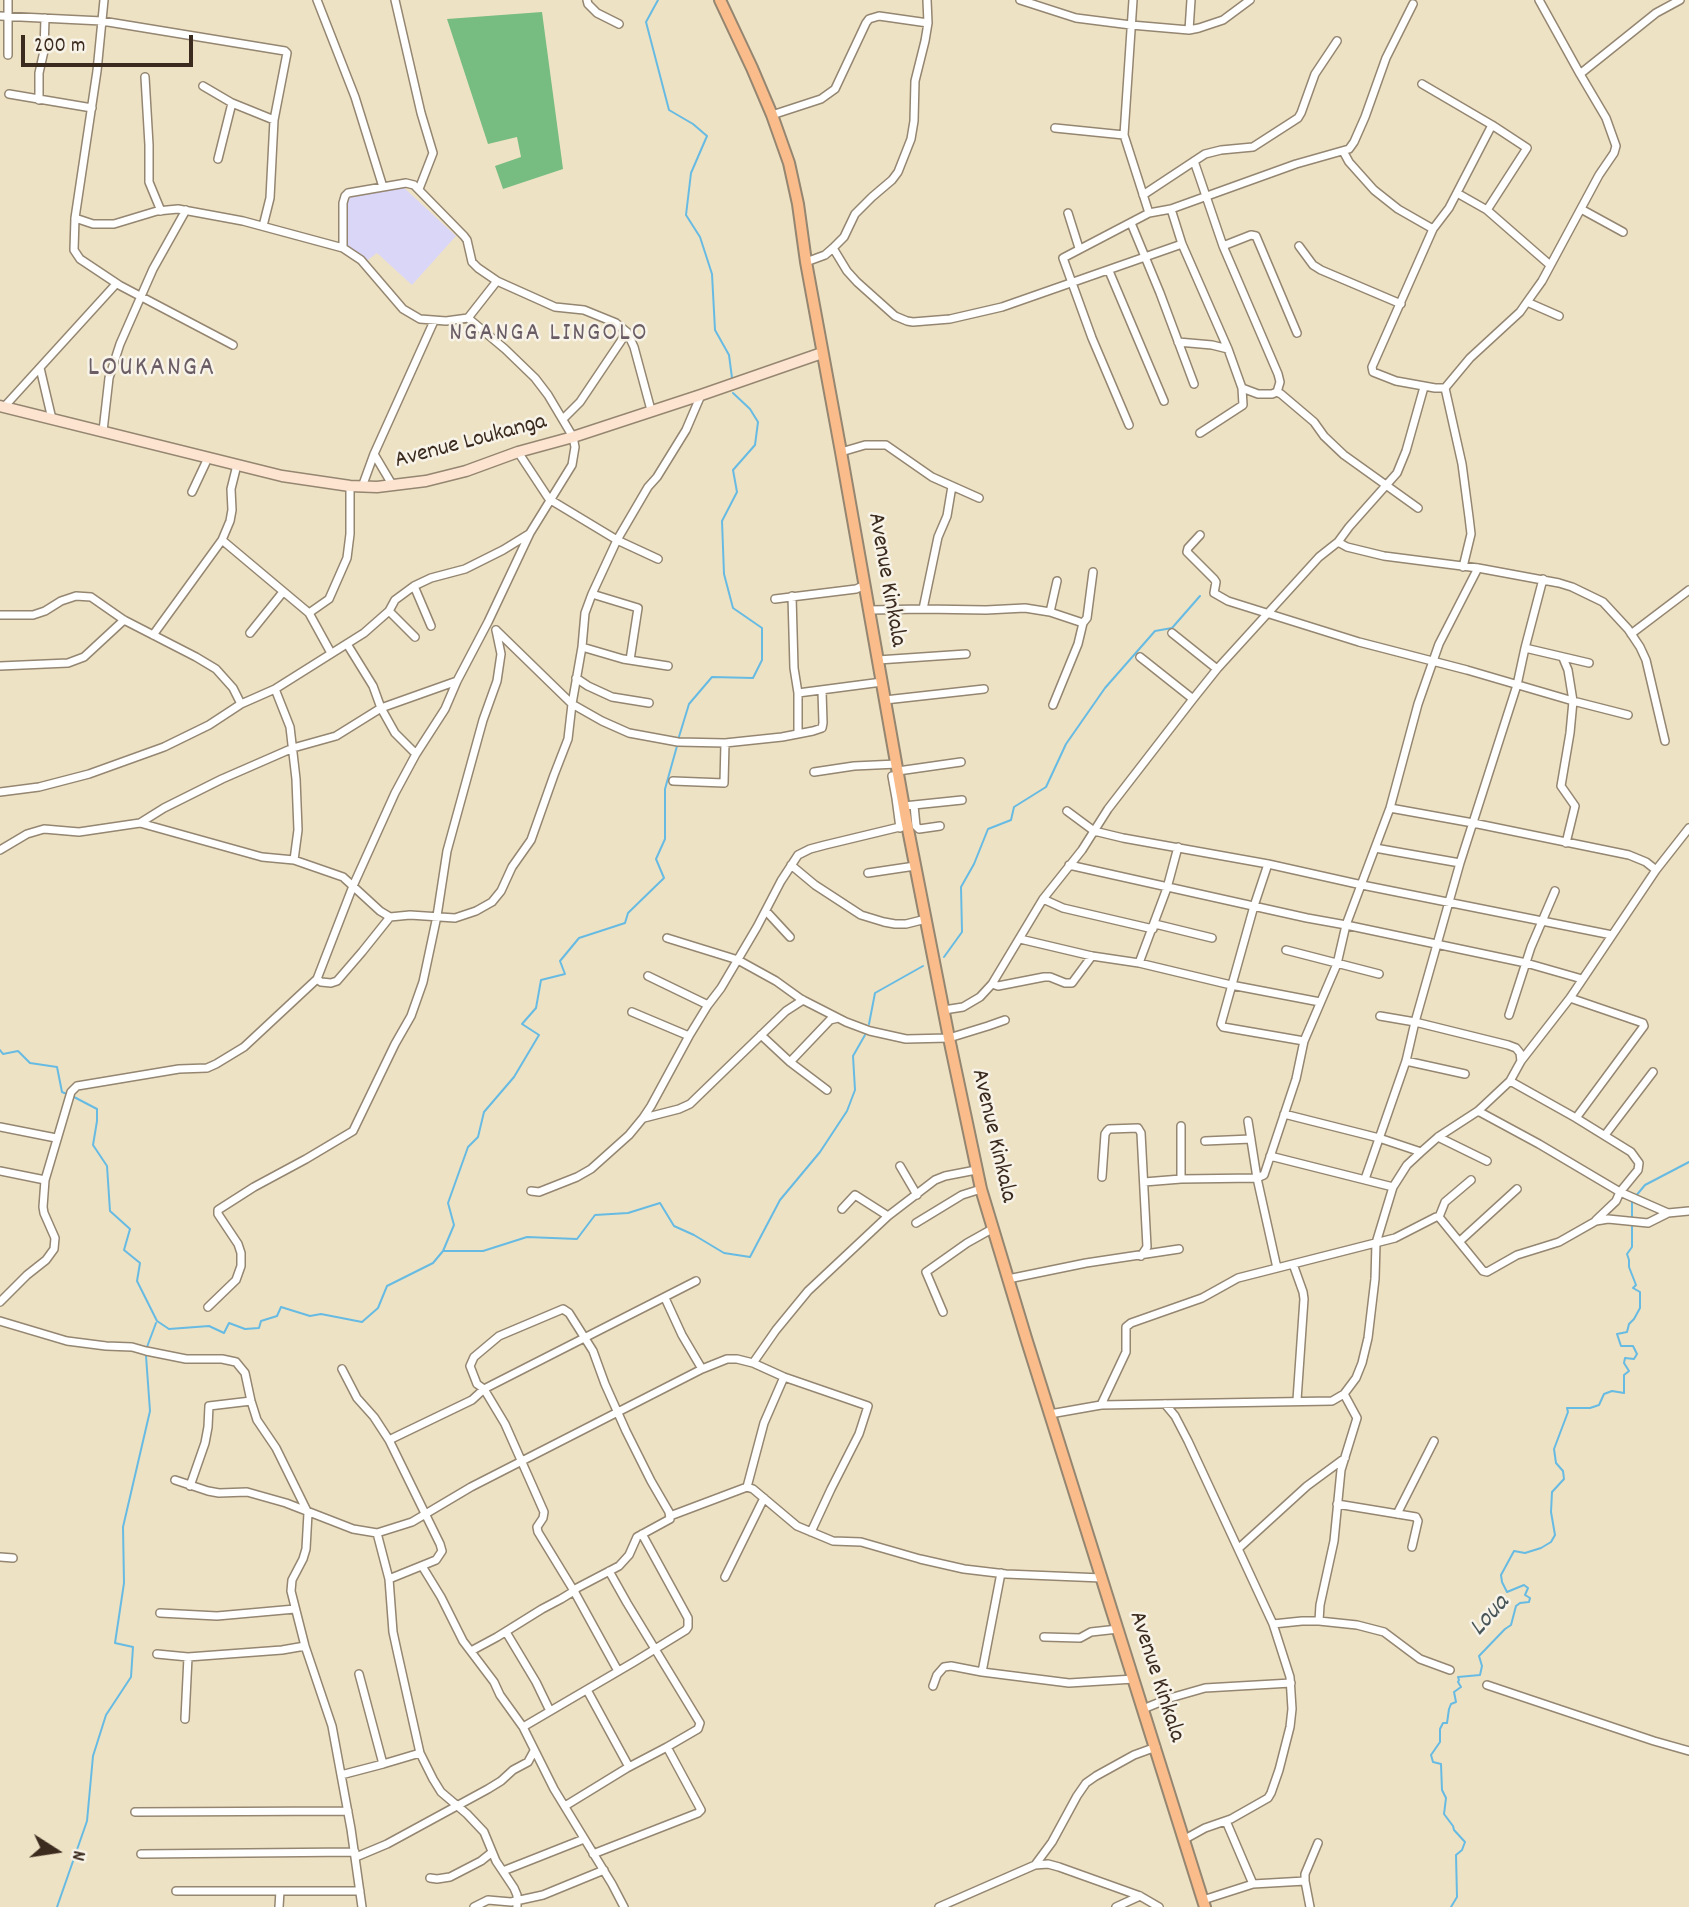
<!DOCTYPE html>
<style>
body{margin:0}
#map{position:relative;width:1689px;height:1907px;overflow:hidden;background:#eee2c4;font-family:Dekko,sans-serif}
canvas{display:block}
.north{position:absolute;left:21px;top:1816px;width:70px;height:70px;-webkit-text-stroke:5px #f7f3e8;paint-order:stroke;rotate:102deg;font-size:19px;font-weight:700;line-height:28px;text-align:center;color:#3b2a1e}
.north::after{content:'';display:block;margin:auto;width:24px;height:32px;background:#3b2a1e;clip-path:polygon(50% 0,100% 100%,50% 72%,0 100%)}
.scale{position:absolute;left:21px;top:35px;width:172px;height:32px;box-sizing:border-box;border:4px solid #3b2a1e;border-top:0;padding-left:9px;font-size:21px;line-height:24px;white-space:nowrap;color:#3b2a1e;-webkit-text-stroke:5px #f7f3e8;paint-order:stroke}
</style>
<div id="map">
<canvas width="1689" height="1907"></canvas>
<div class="north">N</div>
<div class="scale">200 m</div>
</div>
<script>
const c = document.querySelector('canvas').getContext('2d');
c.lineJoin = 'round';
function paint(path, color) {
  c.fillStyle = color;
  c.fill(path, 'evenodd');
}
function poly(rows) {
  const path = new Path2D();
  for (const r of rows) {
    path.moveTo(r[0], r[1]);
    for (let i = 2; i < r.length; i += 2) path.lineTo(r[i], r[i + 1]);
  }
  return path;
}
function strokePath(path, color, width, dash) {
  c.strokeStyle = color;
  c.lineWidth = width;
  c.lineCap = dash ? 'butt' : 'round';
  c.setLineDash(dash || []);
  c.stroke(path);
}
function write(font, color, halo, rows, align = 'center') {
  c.font = font + ' Dekko,sans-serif';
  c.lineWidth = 5;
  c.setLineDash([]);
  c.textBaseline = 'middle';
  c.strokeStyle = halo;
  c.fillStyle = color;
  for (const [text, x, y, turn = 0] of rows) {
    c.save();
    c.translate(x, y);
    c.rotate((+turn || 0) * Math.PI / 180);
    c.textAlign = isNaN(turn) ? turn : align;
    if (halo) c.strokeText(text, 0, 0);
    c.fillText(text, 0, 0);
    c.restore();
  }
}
paint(poly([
 [400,184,456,236,412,285,377,253,364,263,343,248,344,197]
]), '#dad6f7');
paint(poly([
 [542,12,563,169,503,189,495,166,521,157,517,137,488,144,447,19]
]), '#77bc80');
strokePath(poly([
 [658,0,646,22,669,110,693,124,707,136,691,173,686,215,700,237,712,274,715,330,729,355,732,378],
 [678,740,689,704,712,677,753,678,762,660,762,628,733,608,724,574,722,521,737,492,733,470,755,445,758,422,750,409,733,393],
 [944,957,962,932,961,887,974,864,988,829,1011,820,1014,807,1046,787,1066,744,1105,688,1155,631,1172,628,1200,596],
 [869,1024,875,993,923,966],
 [0,1050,3,1054,18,1051,30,1063,57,1067,62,1092,69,1095],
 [74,1097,97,1109,97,1121,93,1145,107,1166,110,1211,130,1229,124,1250,140,1263,137,1281,157,1321,169,1329,209,1326,224,1333,229,1323,245,1329,259,1328,261,1321,277,1316,281,1307,310,1316,321,1314,362,1322,378,1308,387,1286,433,1263,443,1251,454,1225,448,1203,468,1147,478,1137,484,1112,514,1077,539,1035,522,1024,536,1008,541,980,565,974,560,961,579,938,625,923,628,913,664,878,656,859,665,839,665,789,677,746],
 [1635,1197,1645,1185,1689,1162],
 [1632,1217,1632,1202],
 [444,1251,483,1251,527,1237,577,1239,595,1215,628,1213,660,1203,674,1226,694,1235,724,1253,750,1257,780,1200,820,1152,847,1111,855,1090,853,1056,865,1035],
 [147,1347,156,1323],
 [57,1907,87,1821,93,1756,106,1715,131,1677,133,1647,115,1643,124,1583,123,1527,150,1411,146,1356],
 [1451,1907,1457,1897,1456,1855,1462,1850,1465,1842,1454,1830,1453,1826,1444,1814,1446,1798,1442,1790,1441,1764,1433,1762,1431,1755,1440,1742,1440,1729,1443,1723,1447,1723,1449,1709,1451,1704,1456,1702,1454,1692,1461,1687,1458,1682,1459,1680,1458,1677,1480,1675,1482,1666,1479,1656,1505,1629,1511,1625,1516,1606,1520,1603,1529,1602,1530,1598,1525,1595,1528,1588,1524,1585,1507,1592,1502,1582,1501,1575,1514,1551,1525,1553,1541,1548,1551,1542,1555,1535,1551,1512,1552,1492,1564,1479,1563,1471,1556,1463,1554,1449,1568,1412,1567,1408,1590,1408,1599,1405,1604,1394,1612,1391,1624,1393,1624,1375,1629,1371,1624,1363,1625,1358,1634,1359,1637,1354,1633,1346,1621,1346,1617,1334,1627,1332,1629,1324,1634,1319,1640,1308,1640,1292,1633,1288,1636,1285,1629,1267,1629,1260,1627,1254,1632,1247,1632,1223]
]), '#67bbe3', 2);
const minor = poly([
 [104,0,97,71,75,218,74,250,80,259,119,285,233,345],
 [317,0,355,97,383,187],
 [395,0,421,113,433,153,419,189],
 [587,0,588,4,597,13,619,24],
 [1020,0,1076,18,1131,25,1189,30],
 [1133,0,1124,135,1149,213],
 [1191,0,1189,30,1199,28,1223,20,1250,0],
 [0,16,102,21,285,51,287,53,274,120,270,198,263,226],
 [8,55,8,0],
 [1580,74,1656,13,1680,0],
 [145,77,149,145,149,182,161,211],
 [1422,84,1492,125,1527,148,1487,210],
 [203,86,232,103,274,120],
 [9,94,92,108],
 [39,100,39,73,44,51,45,18],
 [772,115,821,99,835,89,866,23,869,19,879,16,928,23],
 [1055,128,1124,135],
 [1343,151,1349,162,1374,190,1398,209,1433,229],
 [218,159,232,103],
 [1194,161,1223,246,1278,374,1280,382,1277,392],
 [1457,193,1487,210,1550,265],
 [1143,195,1205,154,1221,150,1253,147,1298,118,1301,113,1315,74,1337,41],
 [1171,209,1182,244,1228,349,1242,388,1258,394,1272,394,1277,392,1281,394,1314,422,1324,436,1344,455,1418,508],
 [1581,209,1623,232],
 [1068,213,1079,248],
 [75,218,93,224,114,224,157,211,178,209,243,221,343,248,361,260,403,309,420,319,446,321,468,318,497,281],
 [1131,223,1160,293,1194,384],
 [1223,246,1251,235,1256,236,1297,333],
 [1299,246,1313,265,1321,270,1401,304],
 [343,248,343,203,345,196,348,193,406,183,414,185,464,236,467,240,472,262,478,268,497,281,555,307,584,310,616,323,627,332,634,347,651,410],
 [833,248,847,271,857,282,895,316,907,321,913,322,950,319,1002,307,1182,244],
 [806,262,825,255,833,248,844,237,855,214,872,197,892,180,898,172,911,139,914,121,915,81,925,41,928,23,927,0],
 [1109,271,1164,401],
 [1527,302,1559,316],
 [1178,342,1212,345,1228,349],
 [40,368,52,419],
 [1445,388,1435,388,1396,381,1373,372,1372,367,1433,229,1449,208,1492,125],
 [4,407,116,284],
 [563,419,580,402,627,332],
 [1129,425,1092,338,1063,258,1149,213,1171,209,1296,164,1349,149,1354,142,1365,117,1386,58,1413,4],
 [103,431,109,378,120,344,153,269,186,210],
 [1200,433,1243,405,1242,388],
 [518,452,549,499,617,540,658,559],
 [841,452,865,445,886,445,932,477,979,498],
 [374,454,393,486],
 [237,465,231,489,232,510,230,521,222,540,309,613,331,653],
 [362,487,374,454,434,321],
 [192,492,208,458],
 [1200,535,1188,548,1187,552,1214,579,1216,582,1214,593,1228,601,1359,642,1467,670,1573,701,1628,715],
 [1338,542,1349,527,1397,473,1406,451,1424,387],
 [1463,567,1471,534,1469,517,1462,464,1445,388,1470,358,1520,312,1527,302,1542,281,1599,175,1614,153,1616,146,1606,118,1580,74,1539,0],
 [414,586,431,626],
 [592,594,638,608,630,660],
 [792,596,794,668,798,693,798,733],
 [775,599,856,589,865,585],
 [923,609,938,537,947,516,952,486],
 [870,610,923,609,986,610,1025,608,1050,612,1057,581],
 [389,611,415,637],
 [1050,612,1083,623,1078,644,1053,705],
 [309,613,329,599,347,558,350,534,350,486],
 [0,615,33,615,45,611,61,601,76,596,91,597,124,620,196,657,216,669,233,688,241,704],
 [1083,623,1087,618,1093,572],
 [496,630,572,704,602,721,629,733,678,742,725,743,782,737,813,731,822,728,823,723,822,691],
 [250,633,283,592],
 [1172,633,1217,669],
 [1631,634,1689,590],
 [153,635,222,540],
 [347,644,373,686,381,708,395,733,416,754],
 [582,647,623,659,668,666],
 [1525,648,1589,663],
 [1140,657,1193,699],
 [1563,658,1568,670,1573,701,1570,733,1561,786,1575,806,1566,843],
 [878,660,966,654],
 [0,666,68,663,84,657,124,620],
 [576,678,588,686,612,697,649,703],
 [275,689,290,727,296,779,298,830,294,860],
 [798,693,882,682],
 [885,700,984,689],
 [898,771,961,762],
 [814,772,854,766,897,764],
 [899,775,892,776,896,798,903,798],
 [673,781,724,783,725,743],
 [0,792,39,787,89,774,164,747,209,725,241,704,275,689,364,633,389,611,395,600,414,586,431,578,465,569,503,550,529,534],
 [896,798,900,828],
 [914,805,916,826,919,829,940,826],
 [904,806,962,800],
 [1390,808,1473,823,1629,855,1646,862,1656,870],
 [1067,811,1094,831,1123,838,1268,864,1362,885,1612,935],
 [140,823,262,857,294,860,343,877,380,911,390,917,410,915,455,918,476,911,492,902,501,891,512,867,531,840,554,775,568,739,572,704,582,647,585,613,592,594,617,540,648,487,657,477,686,430,701,395],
 [1375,848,1460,863],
 [0,850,27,834,44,829,79,832,140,823,164,808,222,779,293,748,336,736,381,708,457,681],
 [1268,864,1254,906,1221,1024,1223,1027,1304,1041],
 [791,865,815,885,861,915,884,922,895,924,906,924,926,919],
 [1069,865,1307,918,1346,925,1526,963,1582,979],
 [868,873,915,866],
 [1043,899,1063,908,1153,929],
 [766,911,790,937],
 [1155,924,1212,938],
 [667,938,738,960,776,981,801,999,846,1022,870,1031,906,1039,949,1038,988,1026,1005,1020],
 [1020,939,1092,956,1139,963,1231,985,1320,1002],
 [1286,950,1379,974],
 [1139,963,1167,888,1178,847],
 [648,976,708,1005],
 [317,979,321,982,331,983,337,981,362,952,390,917],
 [992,984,998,986,1044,977,1050,977,1065,983,1072,983,1092,956],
 [1570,998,1643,1023,1644,1026,1576,1118],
 [944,1010,963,1007,980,997,992,984,1043,899,1082,850,1108,809,1193,699,1217,669,1319,557,1338,542,1347,547,1384,556,1478,568,1559,583,1572,587,1603,602,1628,629,1640,647,1646,660,1665,741],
 [632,1012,689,1036],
 [1509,1015,1531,947,1555,891],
 [1380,1016,1415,1022,1508,1045,1516,1048,1520,1053,1521,1061],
 [761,1035,790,1062,827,1090],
 [1406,1061,1465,1074],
 [790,1062,830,1020,838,1018],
 [1478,1111,1539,1144,1620,1192,1638,1170,1639,1163,1631,1152,1576,1118,1510,1081],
 [1284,1114,1379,1138,1421,1152],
 [644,1118,679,1109,690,1104,786,1011,803,1000],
 [1248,1121,1257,1178,1277,1268],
 [0,1127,56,1138],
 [1605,1135,1653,1072],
 [1438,1137,1487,1161],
 [1205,1141,1251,1139],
 [1270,1156,1393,1187],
 [900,1166,917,1195],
 [0,1171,45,1180],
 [1102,1177,1105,1134,1107,1131,1109,1129,1138,1128,1141,1133,1147,1247,1141,1256],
 [1181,1179,1181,1126],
 [1365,1179,1406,1061,1415,1022,1460,863,1517,685,1525,648,1543,579],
 [1144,1182,1181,1179,1257,1178,1264,1175,1296,1079,1304,1041,1337,964,1346,925,1390,808,1418,704,1439,644,1478,568],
 [531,1191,539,1192,577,1177,591,1169,629,1135,643,1118,651,1106,689,1036,708,1005,721,988,757,927,781,881,798,855,810,849,825,845,908,825],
 [842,1209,855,1195,888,1216],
 [1439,1217,1483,1271,1487,1272,1517,1255,1559,1242,1596,1221,1608,1219,1648,1223,1668,1213,1689,1211],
 [1439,1217,1445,1202,1471,1180],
 [1596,1220,1616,1201,1620,1192,1668,1213],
 [916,1223,962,1195,981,1189],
 [1460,1241,1517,1189],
 [1293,1264,1303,1292,1304,1299,1297,1400],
 [1008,1279,1086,1263,1179,1249],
 [665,1298,682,1335,702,1369],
 [0,1302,27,1275,46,1260,54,1249,55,1238,44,1213,43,1207,45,1180,71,1092,77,1086,179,1069,207,1068,216,1064,244,1047,317,979,353,886,395,793,416,754,445,709,457,681,488,622,530,533,572,465,575,447,573,437,548,395,535,378,505,349,468,318],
 [208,1307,236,1280,241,1266,241,1253,238,1244,218,1214,218,1210,254,1187,306,1159,353,1131,395,1044,411,1016,423,982,437,916,447,851,483,720,497,681,501,654,496,630],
 [943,1312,926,1272,967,1243,992,1229],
 [0,1321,67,1341,106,1346,132,1347,146,1351,186,1359,222,1359,236,1362,245,1373,251,1401,257,1420,276,1448,308,1513,306,1549,303,1559,292,1580,291,1591,305,1646,332,1726,351,1829,362,1907],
 [753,1363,776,1330,808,1291,888,1216,935,1180,945,1176,976,1170],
 [342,1369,357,1398,374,1417,389,1440,440,1544,442,1551,436,1560,389,1579],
 [1165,1404,1175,1416,1188,1441,1273,1624,1290,1677,1292,1709,1290,1727,1279,1770,1271,1793,1268,1798,1231,1819,1205,1828,1185,1839],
 [1101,1405,1126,1352,1126,1327,1131,1323,1202,1298,1238,1278,1395,1238,1436,1217,1439,1217],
 [1050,1414,1101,1405,1332,1401,1344,1394],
 [389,1440,472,1400,484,1389,696,1281],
 [175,1480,208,1491,219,1493,247,1492,286,1503,353,1529,377,1533,412,1522,471,1487,702,1369,727,1359,737,1359,753,1363,784,1377,868,1406,859,1434,831,1489,811,1532],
 [190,1486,205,1443,208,1427,209,1406,251,1401],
 [747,1487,753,1489,797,1526,833,1541,861,1542,920,1559,964,1569,1006,1574,1102,1578],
 [1337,1504,1416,1517,1418,1521,1412,1547],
 [1397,1514,1434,1441],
 [670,1516,747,1487,764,1423,784,1377],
 [377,1533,389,1579,393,1632,398,1655,420,1753,433,1779,441,1792,467,1814,484,1832,496,1861,514,1888,517,1895,517,1907],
 [1239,1548,1307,1486,1345,1458],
 [0,1557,13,1558],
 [422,1566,441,1597,463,1641,494,1682,500,1695,523,1727],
 [1001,1573,982,1672,1069,1683,1134,1679],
 [725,1577,764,1498],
 [160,1613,217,1616,295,1609],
 [1319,1621,1357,1625,1384,1632,1420,1659,1450,1670],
 [1273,1624,1302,1621,1319,1621,1320,1605,1334,1541,1341,1470,1357,1418,1344,1394,1356,1378,1362,1363,1368,1338,1375,1279,1376,1243,1393,1187,1407,1165,1421,1152,1438,1137,1478,1111,1510,1081,1521,1061,1570,998,1656,870,1689,828],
 [506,1632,536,1682,550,1711],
 [1044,1637,1080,1638,1091,1632,1118,1629],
 [471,1651,497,1637,542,1609,561,1599,574,1591,577,1588,619,1566,629,1555,637,1537,670,1519,669,1512,651,1481,626,1431,605,1384,593,1351,569,1313,563,1309,499,1336,474,1357,470,1366,477,1384,484,1389,505,1424,544,1512,543,1518,537,1527,538,1532,574,1591,618,1671],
 [157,1654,188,1657,282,1650,305,1646],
 [359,1674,383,1764,420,1753],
 [1487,1685,1654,1741,1689,1751],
 [933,1686,937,1675,944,1667,951,1666,982,1672],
 [587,1690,629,1767],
 [1143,1709,1170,1698,1205,1688,1291,1683],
 [185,1719,188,1657],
 [341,1775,383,1764],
 [565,1806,627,1768,667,1747],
 [135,1812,348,1811],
 [1226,1821,1253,1884],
 [141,1854,355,1852],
 [593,1854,698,1813,701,1810,667,1747,698,1729,700,1723,627,1603,609,1571],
 [356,1857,387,1844,488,1789,501,1781,513,1770,528,1762,534,1751],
 [1035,1865,1048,1864,1059,1867,1140,1896,1159,1907],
 [503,1871,584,1839],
 [430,1878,437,1879,450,1877,481,1861,491,1853],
 [1305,1881,1305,1874,1318,1843],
 [176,1891,360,1891],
 [1203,1900,1253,1884,1305,1881,1310,1907],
 [279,1907,280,1891],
 [474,1907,488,1900,511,1902,543,1895,604,1870],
 [624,1907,612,1884,554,1789,523,1727,634,1662,686,1630,688,1627,688,1618,642,1534],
 [939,1907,1035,1865,1052,1842,1077,1796,1086,1783,1096,1776,1134,1755,1156,1747],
 [1116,1907,1140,1896]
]);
const secondary = poly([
 [0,406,282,476,350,486,377,487,426,481,466,471,518,452,573,437,701,395,822,353]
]);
const primary = poly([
 [720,0,752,68,772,115,789,163,798,204,806,262,841,452,906,819,949,1038,981,1189,1026,1338,1205,1907]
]);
strokePath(minor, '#948671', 10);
strokePath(secondary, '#948671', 13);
strokePath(primary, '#948671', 14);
strokePath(minor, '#fff', 7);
strokePath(secondary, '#fde4d0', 10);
strokePath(primary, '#f9bc8a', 10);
write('24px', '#3b2a1e', '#f7f3e8', [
 ["Avenue Loukanga",471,443,-15],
 ["Avenue Kinkala",885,580,80],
 ["Avenue Kinkala",992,1136,77],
 ["Avenue Kinkala",1155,1677,72]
]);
c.letterSpacing = '2px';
write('26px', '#6b5d66', '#f7f3e8', [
 ["NGANGA LINGOLO",549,335]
]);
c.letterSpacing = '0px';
write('italic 26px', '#485659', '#f7f3e8', [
 ["Loua",1491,1617,-48]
]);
c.letterSpacing = '2px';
write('28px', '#6b5d66', '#f7f3e8', [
 ["LOUKANGA",152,370]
]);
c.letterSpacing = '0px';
</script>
